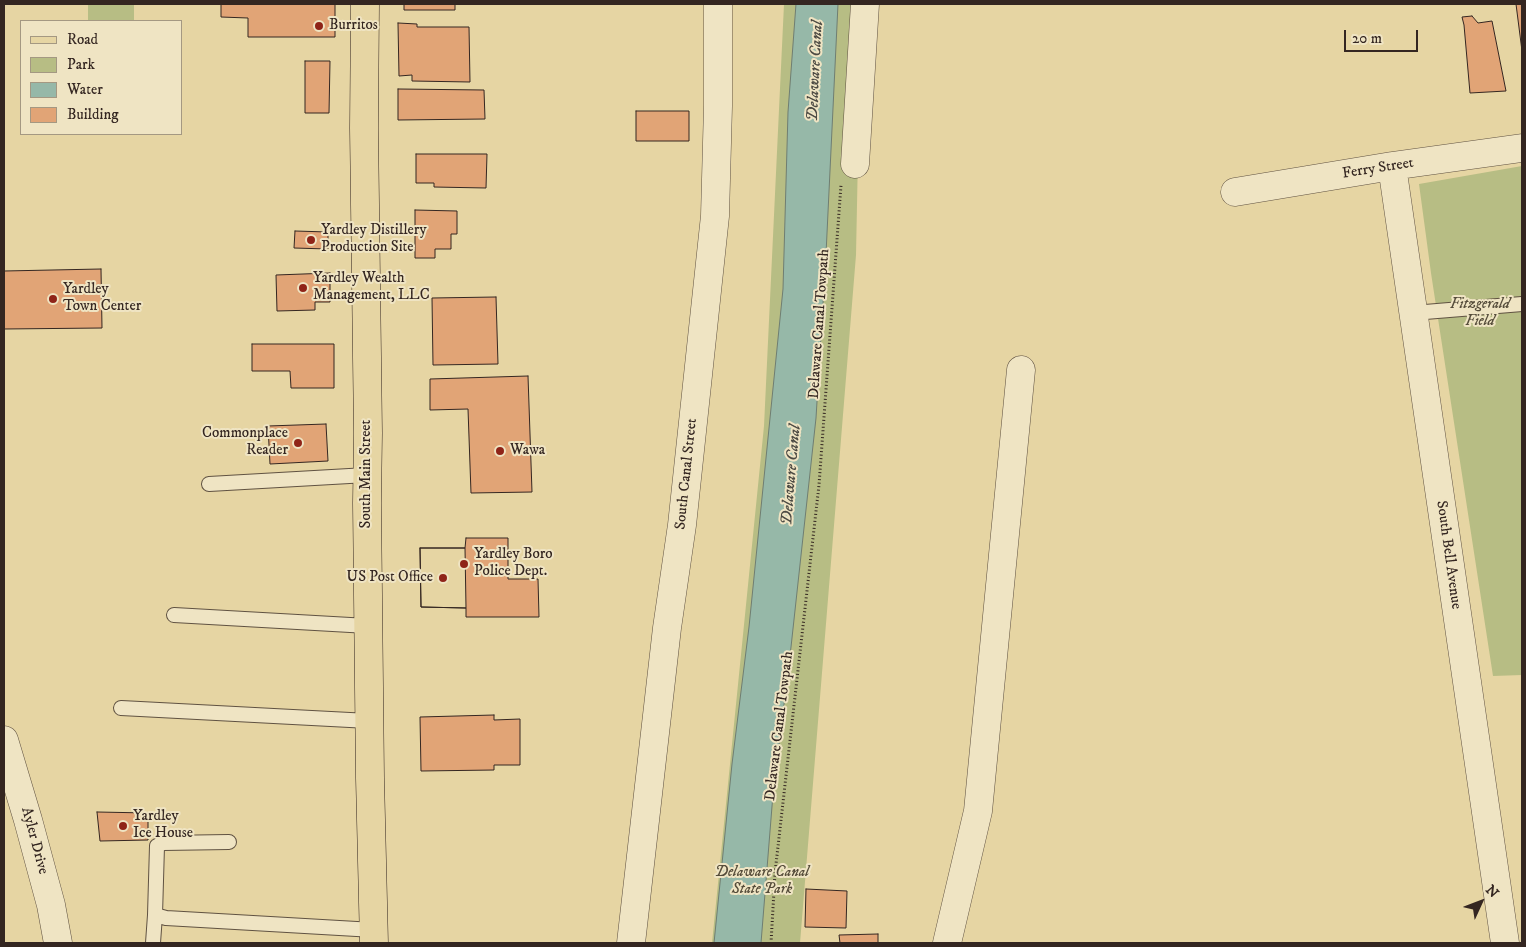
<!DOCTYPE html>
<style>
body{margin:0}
#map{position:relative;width:1526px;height:947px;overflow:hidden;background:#e6d5a3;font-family:"IM FELL DW Pica",serif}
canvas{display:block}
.frame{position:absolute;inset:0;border:5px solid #342621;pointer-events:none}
.legend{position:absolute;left:20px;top:20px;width:162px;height:115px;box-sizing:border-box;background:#efe4c3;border:1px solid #a49882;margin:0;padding:6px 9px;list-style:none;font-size:15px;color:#342621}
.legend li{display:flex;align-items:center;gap:10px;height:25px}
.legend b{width:25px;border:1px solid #a49882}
.north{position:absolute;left:1456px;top:877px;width:50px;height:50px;-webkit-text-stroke:4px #efe4c3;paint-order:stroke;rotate:47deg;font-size:14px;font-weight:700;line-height:20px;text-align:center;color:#342621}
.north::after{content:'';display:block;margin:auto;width:18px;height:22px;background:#342621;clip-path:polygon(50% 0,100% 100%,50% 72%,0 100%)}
.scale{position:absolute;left:1344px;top:30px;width:74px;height:22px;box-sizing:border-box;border:2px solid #342621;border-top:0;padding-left:6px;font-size:15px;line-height:18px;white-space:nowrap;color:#342621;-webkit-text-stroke:4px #efe4c3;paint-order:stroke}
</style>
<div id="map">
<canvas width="1526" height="947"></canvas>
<div class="frame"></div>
<ul class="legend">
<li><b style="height:6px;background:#e6d5a3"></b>Road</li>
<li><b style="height:14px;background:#b7bd84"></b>Park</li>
<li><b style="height:14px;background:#96b8a8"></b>Water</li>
<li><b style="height:14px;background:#e1a476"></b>Building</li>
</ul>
<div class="north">N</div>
<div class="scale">20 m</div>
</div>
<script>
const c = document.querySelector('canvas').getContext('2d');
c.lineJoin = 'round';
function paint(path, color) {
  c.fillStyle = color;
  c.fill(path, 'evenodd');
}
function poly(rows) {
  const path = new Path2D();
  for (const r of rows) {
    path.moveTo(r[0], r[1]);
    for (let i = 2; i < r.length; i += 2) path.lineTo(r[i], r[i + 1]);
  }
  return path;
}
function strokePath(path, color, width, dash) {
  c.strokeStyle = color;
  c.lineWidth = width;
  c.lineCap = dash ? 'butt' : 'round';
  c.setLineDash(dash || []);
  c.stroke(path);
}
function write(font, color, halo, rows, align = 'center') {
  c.font = font + ' "IM FELL DW Pica",serif';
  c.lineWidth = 4;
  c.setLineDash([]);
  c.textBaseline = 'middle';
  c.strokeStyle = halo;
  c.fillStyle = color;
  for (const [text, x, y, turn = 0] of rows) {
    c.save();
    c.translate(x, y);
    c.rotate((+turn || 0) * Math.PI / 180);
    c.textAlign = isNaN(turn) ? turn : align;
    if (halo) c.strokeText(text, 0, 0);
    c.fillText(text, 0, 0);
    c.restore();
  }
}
paint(poly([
 [88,4,134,4,134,21,88,21],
 [784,4,861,4,856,255,800,943,712,943,764,426],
 [1522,166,1522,675,1493,676,1431,273,1419,184]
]), '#b7bd84');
const water = poly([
 [796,4,838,4,826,254,816,418,791,647,773,794,761,943,714,943,732,764,749,627,783,289,788,112,796,4]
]);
paint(water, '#96b8a8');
strokePath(water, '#6f7e72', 1);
const building = poly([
 [221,4,335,4,335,37,248,37,248,18,221,17,221,4],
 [404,4,455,4,455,10,404,10,404,4],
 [1516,4,1522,4,1522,51,1516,4],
 [1472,16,1478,23,1492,21,1506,91,1470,93,1464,25,1462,17,1472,16],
 [398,23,417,24,417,27,469,27,470,82,412,81,412,75,399,76,398,23],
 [305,61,330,61,329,113,305,113,305,61],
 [398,89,484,90,485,119,398,120,398,89],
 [636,111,689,111,689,141,636,141,636,111],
 [416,154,487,154,486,188,434,187,434,183,416,183,416,154],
 [415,210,457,211,457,234,451,234,451,249,435,249,435,258,415,258,415,210],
 [295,231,328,232,328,249,294,248,295,231],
 [101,269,102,328,4,329,4,271,101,269],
 [330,273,330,302,315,302,315,310,277,311,276,275,330,273],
 [496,297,498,364,433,365,432,298,496,297],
 [252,344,334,344,334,388,291,388,290,371,252,371,252,344],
 [528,376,532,492,471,493,468,409,430,410,430,379,528,376],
 [326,424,328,461,270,464,268,426,326,424],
 [466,538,508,538,508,579,538,579,539,617,466,617,466,608,421,607,420,548,465,548,466,538],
 [420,548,465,548,466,608,421,607,420,548],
 [494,715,494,720,520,719,520,765,494,765,494,770,421,771,420,717,494,715],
 [97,812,148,813,148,840,100,841,97,812],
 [806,889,847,891,846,928,805,927,806,889],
 [878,934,878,943,840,943,839,935,878,934]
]);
paint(building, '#e1a476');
strokePath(building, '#342621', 1);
const lane = poly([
 [1413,313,1522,304],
 [209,484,367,475],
 [174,615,368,626],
 [121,708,369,721],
 [229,842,163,843,157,846,155,915,166,918,374,930],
 [153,943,155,915]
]);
const street = poly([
 [855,164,865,4],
 [1392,166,1505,943],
 [1235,192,1392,166,1522,148],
 [4,740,28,820,51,905,58,943],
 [631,943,667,628,682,525,715,216,718,106,718,4],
 [947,943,978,811,1021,370]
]);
const primary = poly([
 [365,4,364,128,368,433,367,503,370,778,374,943]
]);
strokePath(lane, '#605242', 16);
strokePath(street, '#605242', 29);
strokePath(primary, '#342621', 29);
strokePath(poly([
 [771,943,775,873,819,485,841,185]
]), '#342621', 3, [1, 2.5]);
strokePath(lane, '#efe4c3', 14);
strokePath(street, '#efe4c3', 28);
strokePath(primary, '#e6d5a3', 28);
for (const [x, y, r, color] of [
 [319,26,5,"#8f2418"],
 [311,240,5,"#8f2418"],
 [303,288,5,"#8f2418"],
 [53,299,5,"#8f2418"],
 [298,443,5,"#8f2418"],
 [500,451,5,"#8f2418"],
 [464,564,5,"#8f2418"],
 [443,578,5,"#8f2418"],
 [123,826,5,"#8f2418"]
]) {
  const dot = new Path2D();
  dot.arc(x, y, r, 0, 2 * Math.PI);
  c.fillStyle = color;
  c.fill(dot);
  strokePath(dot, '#efe4c3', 2);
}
write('15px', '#342621', '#efe4c3', [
 ["Burritos",329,26],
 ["Yardley Distillery",321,231],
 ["Production Site",321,248],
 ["Yardley Wealth",313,279],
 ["Management, LLC",313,296],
 ["Yardley",63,290],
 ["Town Center",63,307],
 ["Commonplace",288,434,"right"],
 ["Reader",288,451,"right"],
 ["Wawa",510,451],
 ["Yardley Boro",474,555],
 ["Police Dept.",474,572],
 ["US Post Office",433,578,"right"],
 ["Yardley",133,817],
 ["Ice House",133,834]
], 'left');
write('15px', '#342621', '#efe4c3', [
 ["Ferry Street",1378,169,-9],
 ["Delaware Canal Towpath",820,324,-86],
 ["South Main Street",367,474,-90],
 ["South Canal Street",687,474,-84],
 ["South Bell Avenue",1448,555,82],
 ["Delaware Canal Towpath",780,726,-83],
 ["Ayler Drive",34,841,75]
]);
write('italic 15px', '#554c3a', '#efe4c3', [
 ["Fitzgerald",1480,305],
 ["Field",1480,322],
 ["Delaware Canal",762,873],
 ["State Park",762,890]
]);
write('italic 16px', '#4c4a43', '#efe4c3', [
 ["Delaware Canal",816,71,-87],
 ["Delaware Canal",792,475,-85]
]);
</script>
